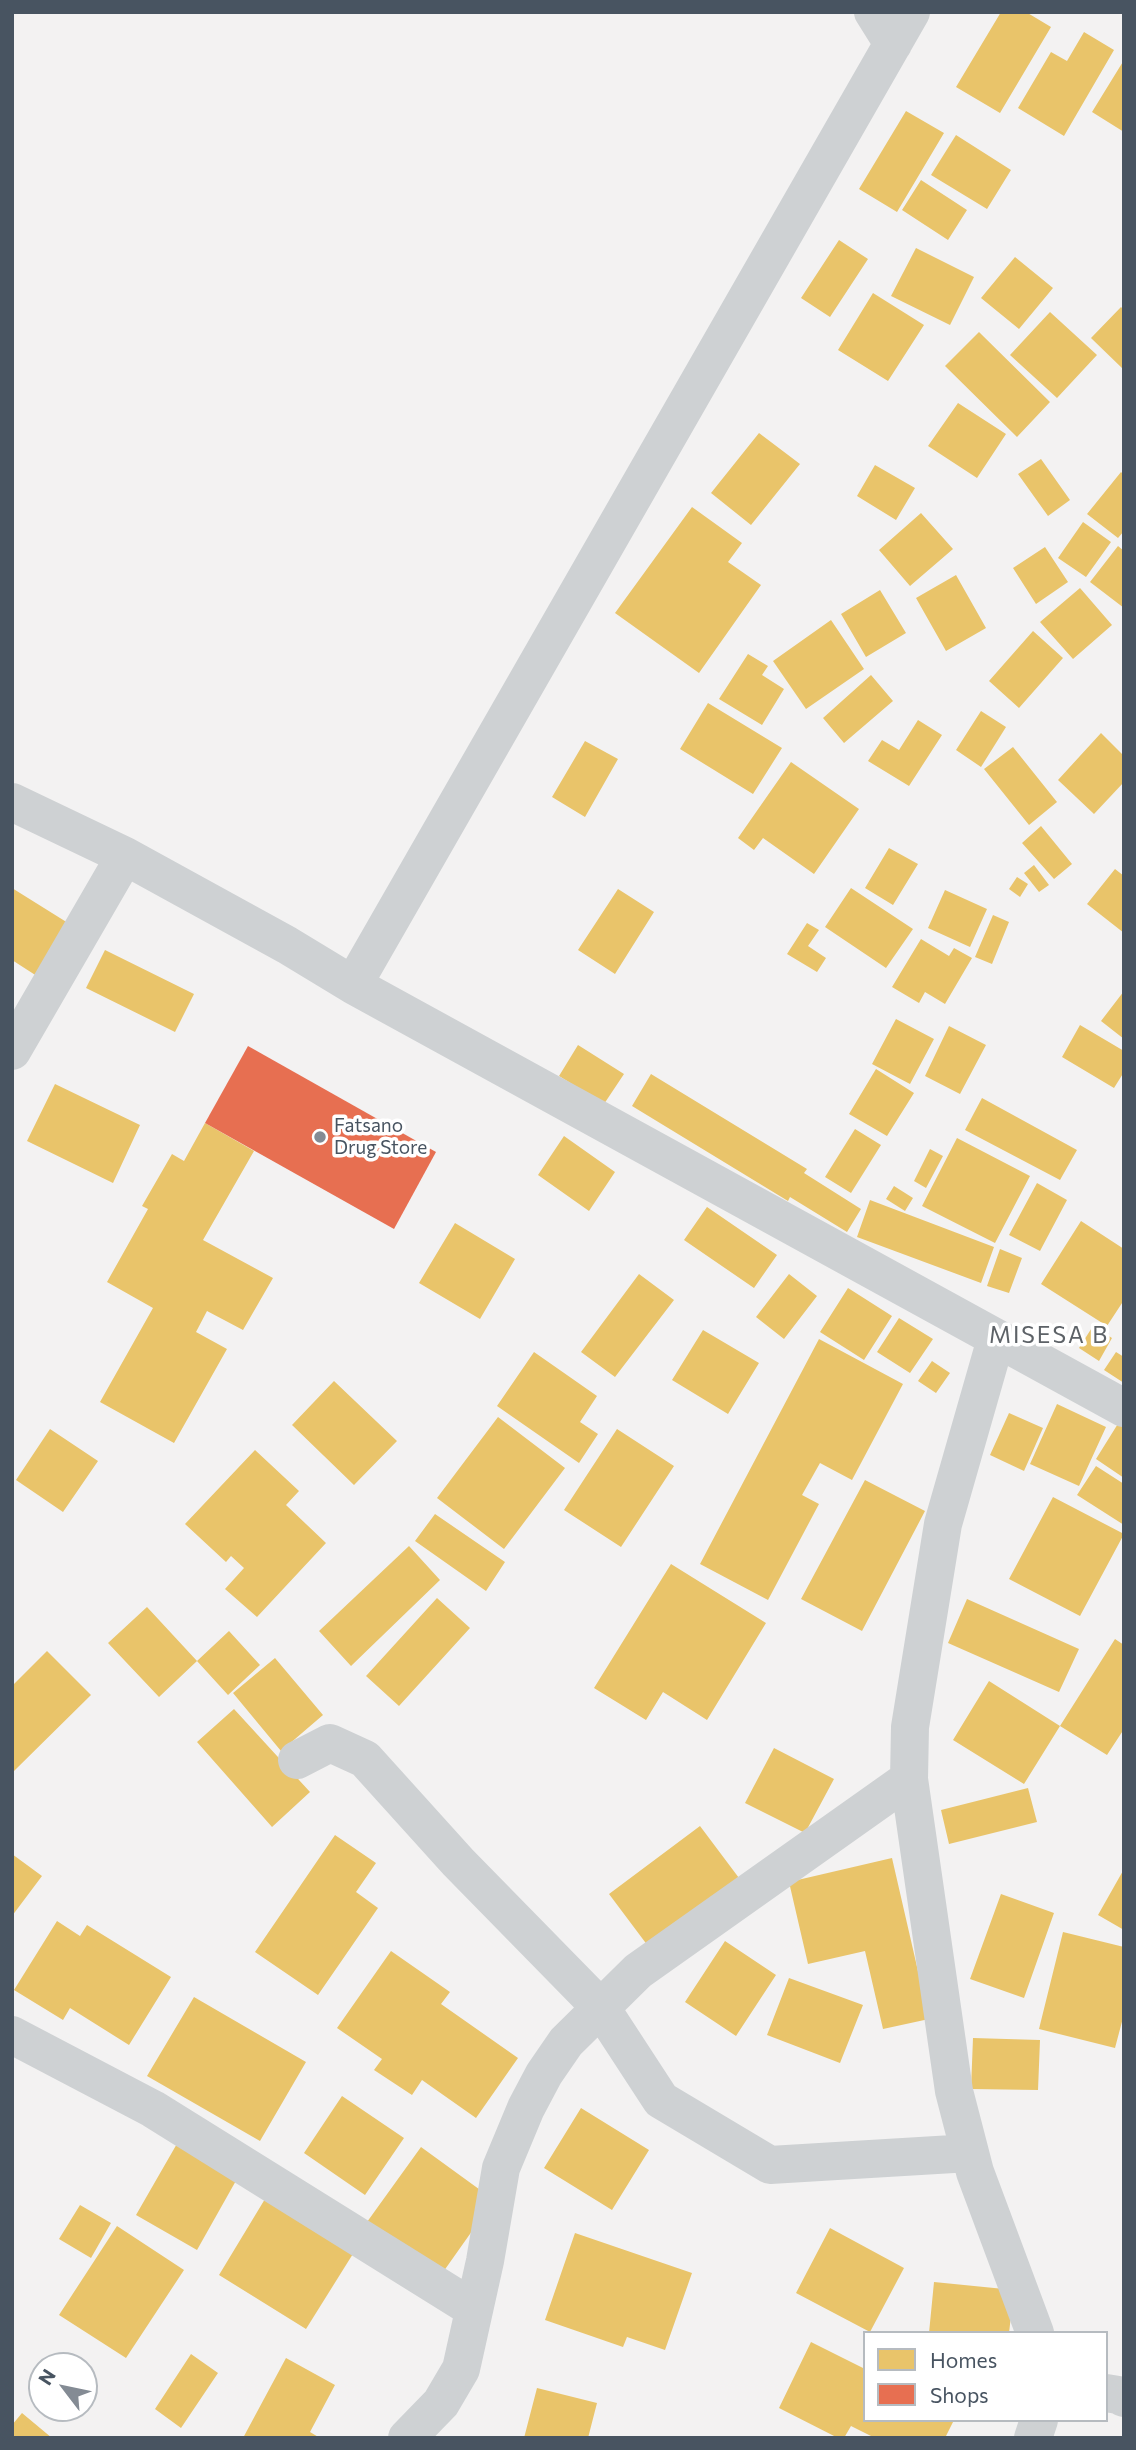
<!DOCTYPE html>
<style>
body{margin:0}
#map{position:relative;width:1136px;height:2450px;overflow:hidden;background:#f3f2f2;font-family:Commissioner,sans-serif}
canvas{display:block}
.frame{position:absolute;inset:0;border:14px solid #485461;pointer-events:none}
.legend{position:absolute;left:863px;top:2331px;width:245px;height:91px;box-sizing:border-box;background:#fff;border:2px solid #b6bbc0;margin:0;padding:9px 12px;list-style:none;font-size:21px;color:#485461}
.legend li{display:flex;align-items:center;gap:14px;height:35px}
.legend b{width:35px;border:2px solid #b6bbc0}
.north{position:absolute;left:28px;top:2352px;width:70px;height:70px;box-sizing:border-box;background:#fff;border:2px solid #b6bbc0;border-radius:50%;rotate:302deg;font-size:19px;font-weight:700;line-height:28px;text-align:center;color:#485461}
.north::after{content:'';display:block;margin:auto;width:24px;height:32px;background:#848b94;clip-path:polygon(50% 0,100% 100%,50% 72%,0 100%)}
</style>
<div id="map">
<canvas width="1136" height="2450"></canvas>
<div class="frame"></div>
<ul class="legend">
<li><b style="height:19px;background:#e9c46a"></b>Homes</li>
<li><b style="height:19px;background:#e76f51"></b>Shops</li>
</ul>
<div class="north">N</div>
</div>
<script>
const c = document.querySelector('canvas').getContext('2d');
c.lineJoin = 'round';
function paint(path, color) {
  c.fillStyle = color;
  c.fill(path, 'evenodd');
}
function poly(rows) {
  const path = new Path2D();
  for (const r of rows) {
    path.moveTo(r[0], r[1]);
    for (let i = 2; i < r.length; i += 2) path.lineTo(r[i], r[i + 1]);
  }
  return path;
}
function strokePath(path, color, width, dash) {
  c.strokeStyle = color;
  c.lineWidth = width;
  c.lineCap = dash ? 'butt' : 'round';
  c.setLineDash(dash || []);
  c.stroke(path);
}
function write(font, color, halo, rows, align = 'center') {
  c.font = font + ' Commissioner,sans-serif';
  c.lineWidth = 7;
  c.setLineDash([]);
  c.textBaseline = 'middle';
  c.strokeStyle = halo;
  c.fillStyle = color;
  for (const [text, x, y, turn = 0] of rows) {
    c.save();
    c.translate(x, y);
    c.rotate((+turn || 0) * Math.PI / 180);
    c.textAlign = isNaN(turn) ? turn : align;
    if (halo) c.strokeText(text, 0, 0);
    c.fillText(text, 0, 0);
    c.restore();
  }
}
paint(poly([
 [1001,12,1026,12,1051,27,1000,113,956,87],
 [1084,32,1114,50,1064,136,1018,108,1051,52,1067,61],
 [1124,60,1124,132,1092,112],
 [906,111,944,133,897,212,859,189],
 [956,135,1011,170,987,209,931,175],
 [921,180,967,210,948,240,902,210],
 [839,240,868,259,830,317,801,298],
 [916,248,974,277,950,325,891,296],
 [1015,257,1053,288,1019,329,981,298],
 [873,293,924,325,888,381,838,350],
 [1121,307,1124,310,1124,370,1091,338],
 [1050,312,1097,355,1057,398,1010,355],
 [979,332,1050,402,1017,437,945,366],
 [958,403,1006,434,977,478,928,446],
 [759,433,800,464,751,525,711,493],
 [1041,459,1070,500,1048,516,1018,474],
 [875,465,915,488,896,520,857,496],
 [1121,472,1124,475,1124,531,1118,538,1087,514],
 [692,507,742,543,728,562,761,585,699,673,615,613],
 [921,513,953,549,910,586,879,550],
 [1083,522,1111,542,1086,577,1058,558],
 [1118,546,1124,551,1124,608,1090,582],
 [1045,547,1068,582,1036,604,1013,568],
 [956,575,986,628,946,651,916,598],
 [1080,588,1112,625,1073,659,1040,622],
 [880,590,906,633,866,657,841,614],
 [831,620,864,669,806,709,773,661],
 [1033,631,1063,658,1019,708,989,681],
 [748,654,768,666,762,675,784,689,762,725,719,699],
 [871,675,893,701,844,743,823,718],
 [708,703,782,748,753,794,680,749],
 [981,711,1006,727,981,767,956,750],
 [918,720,942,735,909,786,868,761,882,740,899,750],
 [1101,733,1124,756,1124,782,1094,814,1058,780],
 [585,741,618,759,585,817,552,797],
 [1013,747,1057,802,1029,825,984,769],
 [791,762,859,809,814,874,763,838,754,850,738,838],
 [1041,826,1072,864,1054,879,1022,843],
 [889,848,918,864,893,905,865,888],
 [1034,865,1049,885,1039,892,1024,873],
 [1115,869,1124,876,1124,933,1087,904],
 [1017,877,1028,884,1020,897,1009,889],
 [12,888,76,928,43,980,12,960],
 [851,888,913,929,886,968,825,927],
 [618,889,654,912,615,974,578,950],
 [945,890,987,909,970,947,928,928],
 [993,915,1009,922,992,964,975,957],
 [807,923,819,930,808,946,826,958,817,972,787,954],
 [921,939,949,956,954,948,972,958,945,1004,925,992,919,1003,892,987],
 [105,950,194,994,175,1032,86,988],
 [1124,991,1124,1039,1101,1021],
 [896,1019,934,1039,910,1084,872,1064],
 [1080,1025,1124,1051,1124,1072,1114,1088,1062,1057],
 [949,1026,986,1045,960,1094,925,1076],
 [578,1045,624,1074,604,1104,559,1076],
 [876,1069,914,1093,887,1136,849,1114],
 [651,1074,807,1169,804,1173,861,1209,847,1232,790,1197,788,1201,632,1106],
 [55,1084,140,1125,113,1183,27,1141],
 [982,1098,1077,1150,1060,1180,965,1130],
 [205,1123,254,1151,203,1240,273,1278,243,1330,207,1311,196,1332,227,1349,174,1443,100,1402,153,1308,107,1282,148,1209,142,1206,172,1154,184,1161],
 [855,1129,881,1145,851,1193,825,1177],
 [564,1136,615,1172,589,1211,538,1175],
 [957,1138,1030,1176,995,1243,922,1206],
 [930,1149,943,1156,926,1188,914,1181],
 [1037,1183,1067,1200,1040,1251,1009,1235],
 [894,1186,913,1198,905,1211,886,1199],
 [870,1200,994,1247,981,1283,857,1237],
 [707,1207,777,1255,754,1288,684,1240],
 [1081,1221,1124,1249,1124,1300,1107,1326,1041,1284],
 [455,1223,515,1259,480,1319,419,1283],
 [1000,1249,1022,1258,1009,1293,987,1286],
 [639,1274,674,1300,615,1377,581,1352],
 [789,1274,817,1296,784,1339,756,1317],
 [848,1288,892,1316,864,1360,820,1332],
 [899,1318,933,1339,910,1373,877,1352],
 [1093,1326,1112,1338,1099,1361,1079,1348],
 [703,1330,759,1363,728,1414,672,1380],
 [819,1339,903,1384,852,1480,820,1463,802,1495,819,1504,768,1600,700,1564],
 [534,1352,597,1396,580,1422,598,1434,579,1463,497,1406],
 [1116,1352,1124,1357,1124,1383,1104,1370],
 [932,1361,950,1373,936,1393,918,1381],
 [334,1381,397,1441,354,1485,292,1425],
 [1057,1404,1106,1427,1079,1486,1030,1464],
 [1009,1413,1043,1428,1024,1471,990,1455],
 [1124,1414,1124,1478,1096,1459],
 [498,1417,565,1468,504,1549,437,1498],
 [50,1429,98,1461,63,1512,16,1480],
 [617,1429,674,1466,621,1547,564,1510],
 [255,1450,299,1491,286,1505,326,1543,257,1617,225,1589,244,1568,231,1556,226,1562,185,1524],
 [1096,1466,1124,1484,1124,1525,1077,1495],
 [865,1480,925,1511,862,1631,801,1599],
 [1053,1497,1124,1534,1080,1616,1009,1579],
 [435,1514,505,1562,486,1591,415,1541],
 [409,1546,440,1580,351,1666,319,1631],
 [671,1564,766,1623,707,1720,663,1692,646,1720,594,1688],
 [437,1598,470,1628,399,1706,366,1676],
 [967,1599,1079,1649,1059,1692,948,1643],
 [147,1607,197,1661,159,1697,108,1643],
 [229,1631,260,1665,228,1695,197,1661],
 [1115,1639,1124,1645,1124,1729,1107,1755,1060,1726,1024,1784,953,1740,989,1681,1060,1726],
 [47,1651,91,1695,14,1771,12,1686],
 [275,1658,323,1715,281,1751,233,1693],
 [234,1709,310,1792,272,1827,197,1742],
 [774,1748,834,1779,805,1833,745,1803],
 [1028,1788,1037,1822,949,1844,941,1810],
 [700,1826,748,1890,657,1958,609,1894],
 [335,1835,376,1863,356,1892,378,1908,318,1995,255,1952],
 [12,1854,42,1876,12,1916],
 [892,1858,929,2019,883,2029,865,1951,808,1964,789,1882],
 [1124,1869,1124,1930,1098,1915],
 [1001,1894,1054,1913,1024,1998,970,1979],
 [57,1921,80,1936,87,1925,171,1977,129,2045,70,2008,63,2020,14,1990],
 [1063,1932,1124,1947,1124,2014,1115,2048,1039,2029],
 [725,1941,776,1975,736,2036,685,2002],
 [391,1951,450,1992,441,2004,518,2058,476,2118,422,2080,412,2095,374,2070,382,2059,337,2028],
 [789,1978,863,2005,840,2063,767,2035],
 [194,1997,306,2062,260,2141,147,2076],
 [973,2038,1040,2040,1038,2090,971,2089],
 [342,2096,404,2138,365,2195,304,2153],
 [581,2108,649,2150,612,2210,544,2168],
 [182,2135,242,2170,197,2250,136,2215],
 [421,2147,494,2200,441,2275,367,2222],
 [268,2194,356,2249,306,2329,219,2275],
 [80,2205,111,2223,91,2258,59,2239],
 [117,2226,184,2270,126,2358,59,2315],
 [830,2228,904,2268,870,2332,796,2293],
 [575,2233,692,2273,665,2350,627,2337,623,2347,545,2320],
 [934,2282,1014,2290,1009,2333,929,2333],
 [811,2342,865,2369,865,2420,954,2420,945,2438,875,2438,851,2426,844,2438,838,2438,779,2408],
 [191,2354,218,2373,181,2428,155,2409],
 [286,2358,335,2385,310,2432,320,2438,243,2438],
 [537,2388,597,2403,588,2438,524,2438],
 [22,2413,52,2438,12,2438,12,2425]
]), '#e9c46a');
paint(poly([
 [248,1046,436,1152,394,1229,205,1123]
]), '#e76f51');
strokePath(poly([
 [873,12,893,44],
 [12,802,125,856,287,945,353,985,1124,1408],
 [353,985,911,12],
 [12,1051,125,856],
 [996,1339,943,1524,910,1727,909,1779,954,2091,975,2172,1035,2333],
 [297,1760,330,1743,365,1759,458,1862,601,2008,661,2100,770,2165,970,2153],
 [12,2035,153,2109,474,2309],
 [1106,2393,1118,2395,1124,2398],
 [407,2438,441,2403,461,2369,485,2261,501,2168,526,2108,544,2074,566,2042,638,1971,909,1779],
 [1033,2438,1039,2420]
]), '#ced1d3', 38);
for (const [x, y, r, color] of [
 [320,1137,7,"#848b94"]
]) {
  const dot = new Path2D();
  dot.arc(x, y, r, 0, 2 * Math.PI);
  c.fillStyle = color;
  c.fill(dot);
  strokePath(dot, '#fff', 2.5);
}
write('19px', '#485461', '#fff', [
 ["Fatsano",334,1126],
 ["Drug Store",334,1148]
], 'left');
c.letterSpacing = '2px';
write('23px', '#5d6267', '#fff', [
 ["MISESA B",1049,1335]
]);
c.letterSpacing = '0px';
</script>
